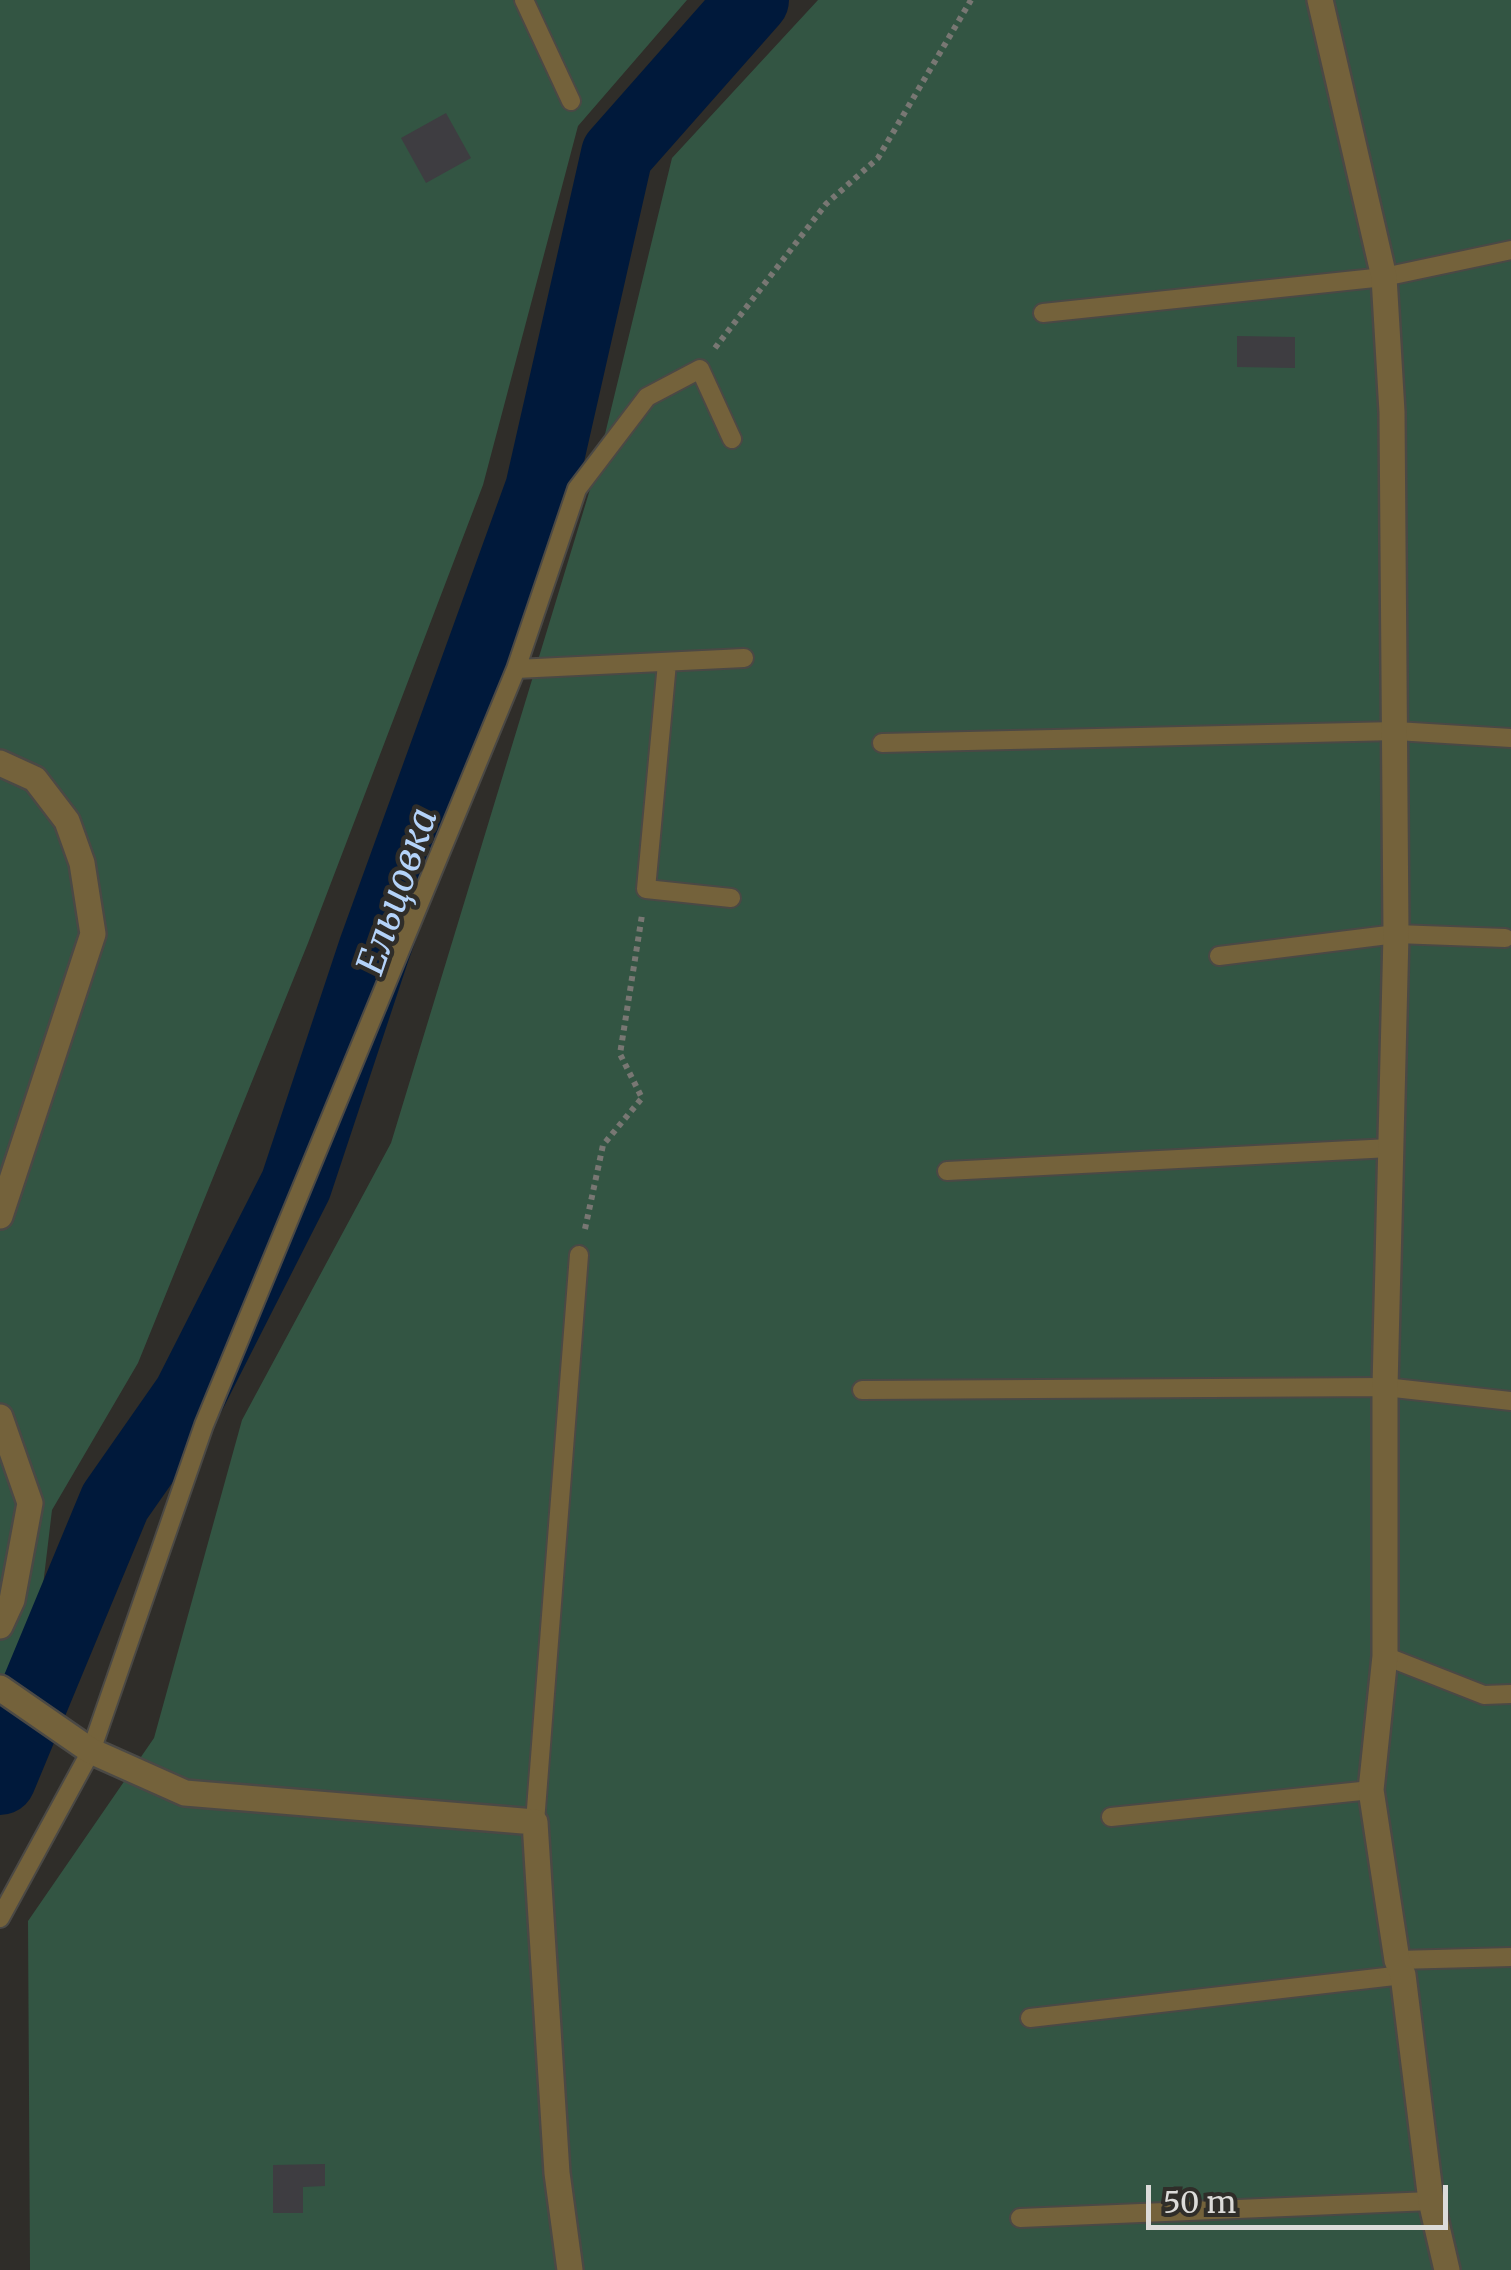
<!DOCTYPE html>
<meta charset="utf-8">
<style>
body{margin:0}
#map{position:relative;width:1511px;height:2270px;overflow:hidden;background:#2f2d29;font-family:Merriweather,serif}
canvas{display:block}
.scale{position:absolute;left:1146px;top:2185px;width:302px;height:45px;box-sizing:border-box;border:5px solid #dcdbd9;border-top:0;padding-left:12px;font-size:30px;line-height:35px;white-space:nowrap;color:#dcdbd9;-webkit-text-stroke:8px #2f2d29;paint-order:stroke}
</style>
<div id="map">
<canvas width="1511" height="2270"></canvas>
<div class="scale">50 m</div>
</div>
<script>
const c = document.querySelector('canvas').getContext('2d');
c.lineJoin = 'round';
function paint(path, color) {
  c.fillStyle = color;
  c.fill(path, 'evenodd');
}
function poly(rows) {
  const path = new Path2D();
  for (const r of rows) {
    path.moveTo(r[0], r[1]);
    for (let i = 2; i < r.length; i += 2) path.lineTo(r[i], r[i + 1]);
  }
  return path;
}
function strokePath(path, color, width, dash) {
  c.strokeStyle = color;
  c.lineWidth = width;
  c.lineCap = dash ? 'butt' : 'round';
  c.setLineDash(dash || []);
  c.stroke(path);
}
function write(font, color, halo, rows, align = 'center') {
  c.font = font + ' Merriweather,serif';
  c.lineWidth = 9;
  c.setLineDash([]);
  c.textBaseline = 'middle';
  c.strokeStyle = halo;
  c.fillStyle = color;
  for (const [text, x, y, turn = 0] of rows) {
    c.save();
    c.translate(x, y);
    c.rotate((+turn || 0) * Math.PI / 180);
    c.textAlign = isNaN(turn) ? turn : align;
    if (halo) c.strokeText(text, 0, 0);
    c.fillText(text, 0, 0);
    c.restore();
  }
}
paint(poly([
 [0,0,687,0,578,126,483,485,308,943,138,1363,52,1510,32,1678,0,1754],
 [818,0,1511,0,1511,2270,30,2270,28,1921,154,1738,242,1420,391,1143,598,463,672,158]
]), '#335543');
strokePath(poly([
 [0,1779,115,1502,189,1396,296,1185,374,950,541,489,617,154,753,0]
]), '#00193b', 72);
paint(poly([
 [446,113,471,158,426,183,401,138],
 [1237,336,1295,337,1295,368,1237,367],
 [325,2164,325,2186,303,2187,303,2213,273,2213,273,2165]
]), '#3e3d41');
const service = poly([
 [524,0,571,101],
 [1043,313,1384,277,1511,250],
 [667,663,646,889,731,898],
 [516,669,577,489,647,397,700,369,732,439],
 [882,743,1396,731,1511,738],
 [1219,956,1396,934,1505,938],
 [947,1171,1390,1148],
 [862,1390,1385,1387,1511,1401],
 [1385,1656,1484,1695,1511,1694],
 [1111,1817,1371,1790],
 [535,1822,579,1255],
 [0,1918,91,1751,204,1425,516,669,744,658],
 [1397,1960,1511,1957],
 [1030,2018,1403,1975],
 [1020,2218,1431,2201]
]);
const minor = poly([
 [1320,0,1384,277,1392,412,1396,934,1385,1387,1385,1656,1371,1790,1397,1960,1403,1975,1431,2201,1447,2270],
 [0,763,35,779,67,821,82,863,93,934,0,1216],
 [0,1417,30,1503,12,1600,0,1626],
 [0,1688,91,1751,185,1793,535,1822,557,2173,570,2270]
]);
strokePath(service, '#4b4945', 22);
strokePath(minor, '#4b4945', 30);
strokePath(poly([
 [715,348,826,204,878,158,971,0],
 [585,1229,603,1145,642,1098,620,1054,642,915]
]), '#787773', 6, [5, 5]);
strokePath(service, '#74623b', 18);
strokePath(minor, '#74623b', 25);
write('italic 38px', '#b4d3f9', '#2f2d29', [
 ["Ельцовка",399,892,-71]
]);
</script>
